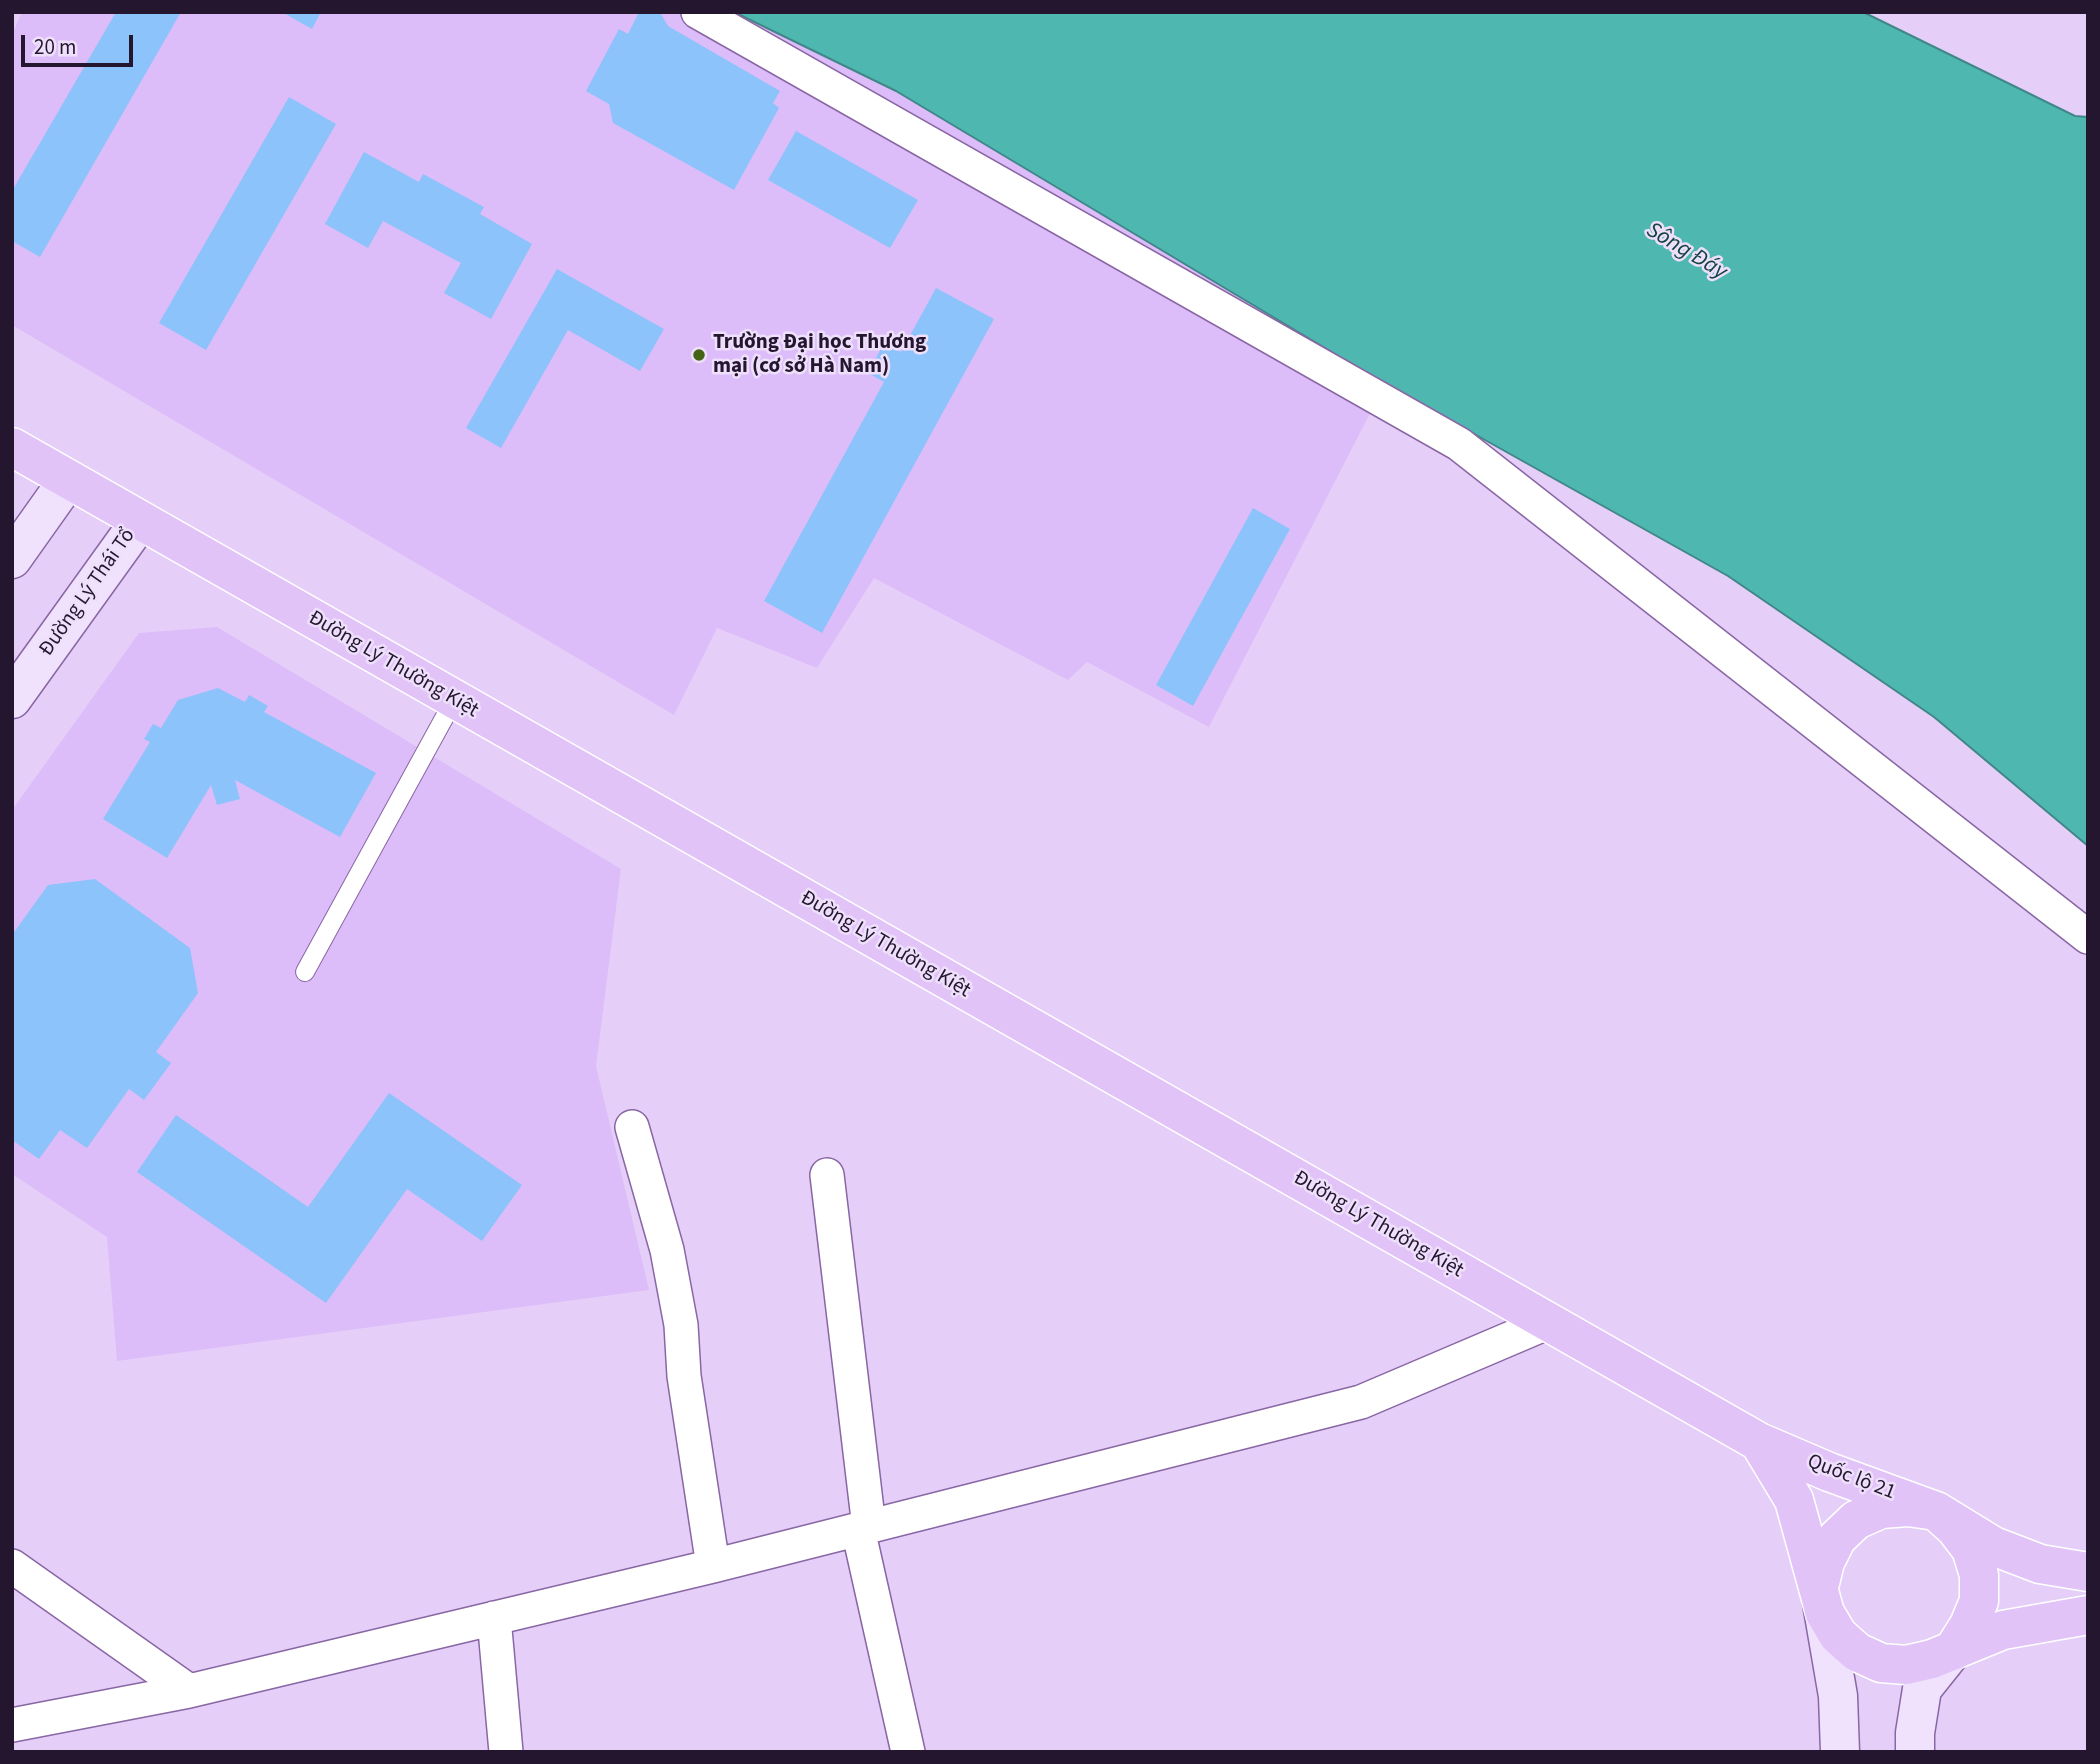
<!DOCTYPE html>
<meta charset="utf-8">
<style>
body{margin:0}
#map{position:relative;width:2100px;height:1764px;overflow:hidden;background:#e5cff8;font-family:"Source Sans 3",sans-serif}
canvas{display:block}
.frame{position:absolute;inset:0;border:14px solid #24162f;pointer-events:none}
.scale{position:absolute;left:21px;top:35px;width:112px;height:32px;box-sizing:border-box;border:4px solid #24162f;border-top:0;padding-left:9px;font-size:21px;line-height:24px;white-space:nowrap;color:#24162f;-webkit-text-stroke:5px #eedffb;paint-order:stroke}
</style>
<div id="map">
<canvas width="2100" height="1764"></canvas>
<div class="frame"></div>
<div class="scale">20 m</div>
</div>
<script>
const c = document.querySelector('canvas').getContext('2d');
c.lineJoin = 'round';
function paint(path, color) {
  c.fillStyle = color;
  c.fill(path, 'evenodd');
}
function poly(rows) {
  const path = new Path2D();
  for (const r of rows) {
    path.moveTo(r[0], r[1]);
    for (let i = 2; i < r.length; i += 2) path.lineTo(r[i], r[i + 1]);
  }
  return path;
}
function strokePath(path, color, width, dash) {
  c.strokeStyle = color;
  c.lineWidth = width;
  c.lineCap = dash ? 'butt' : 'round';
  c.setLineDash(dash || []);
  c.stroke(path);
}
function write(font, color, halo, rows, align = 'center') {
  c.font = font + ' "Source Sans 3",sans-serif';
  c.lineWidth = 5;
  c.setLineDash([]);
  c.textBaseline = 'middle';
  c.strokeStyle = halo;
  c.fillStyle = color;
  for (const [text, x, y, turn = 0] of rows) {
    c.save();
    c.translate(x, y);
    c.rotate((+turn || 0) * Math.PI / 180);
    c.textAlign = isNaN(turn) ? turn : align;
    if (halo) c.strokeText(text, 0, 0);
    c.fillText(text, 0, 0);
    c.restore();
  }
}
paint(poly([
 [22,12,734,12,896,91,1385,384,1209,727,1087,662,1068,680,874,578,817,668,717,628,674,715,12,325,12,35],
 [217,627,621,869,596,1066,649,1290,117,1361,107,1237,12,1174,12,810,139,633]
]), '#ddbdf9');
const water = poly([
 [734,12,1863,12,2075,116,2088,117,2088,846,1934,717,1728,576,1385,384,896,91,734,12]
]);
paint(water, '#4eb7b0');
strokePath(water, '#418789', 2);
paint(poly([
 [116,12,181,12,40,257,12,241,12,191],
 [282,12,321,12,312,29],
 [639,12,660,12,668,26,780,91,773,103,779,108,734,190,613,123,609,104,586,91,619,29,628,34],
 [289,97,336,124,206,350,159,323],
 [796,131,918,200,890,248,768,180],
 [364,152,419,182,423,174,484,207,480,214,532,244,491,319,444,293,461,263,383,221,368,248,325,224],
 [557,269,664,329,640,371,568,330,501,448,466,428],
 [936,288,994,319,822,633,764,601,884,382,868,373,884,343,901,352],
 [1253,508,1290,529,1193,706,1156,685],
 [218,688,245,702,249,695,268,706,264,712,376,773,340,837,235,780,240,799,217,805,211,785,167,858,103,819,150,742,144,739,153,724,161,728,178,700],
 [95,879,190,948,198,993,156,1052,171,1063,144,1100,129,1089,87,1148,60,1130,39,1159,12,1140,12,935,48,885],
 [389,1093,522,1185,482,1241,407,1189,326,1303,137,1172,176,1115,308,1207]
]), '#8cc3fa');
const service = poly([
 [305,972,454,700]
]);
const minor = poly([
 [698,12,1459,444,2088,937],
 [632,1127,667,1250,681,1325,684,1376,713,1566],
 [827,1175,869,1527],
 [858,1529,908,1752],
 [12,1566,189,1691],
 [494,1618,506,1752],
 [12,1725,189,1691,713,1566,1361,1402,1549,1322]
]);
const secondary = poly([
 [12,559,68,480],
 [12,699,140,521],
 [1822,1603,1838,1696,1840,1752],
 [1915,1752,1915,1733,1922,1689,1954,1649]
]);
const primary = poly([
 [12,447,1759,1442,1829,1472,1936,1511,1993,1546,2040,1564,2088,1572],
 [1759,1442,1794,1500,1825,1613,1838,1635,1857,1652,1881,1663,1906,1665,1932,1659,2003,1630,2088,1615],
 [1819,1587,1825,1562,1837,1538,1856,1520,1881,1509,1908,1507,1936,1511,1955,1528,1971,1549,1979,1575,1979,1601,1969,1625,1954,1649]
]);
strokePath(service, '#8966a4', 20);
strokePath(minor, '#8966a4', 36);
strokePath(secondary, '#8966a4', 41);
strokePath(primary, '#fff', 41);
strokePath(service, '#fff', 18);
strokePath(minor, '#fff', 33);
strokePath(secondary, '#f0e1fc', 38);
strokePath(primary, '#e1c3f8', 38);
for (const [x, y, r, color] of [
 [699,355,7,"#456317"]
]) {
  const dot = new Path2D();
  dot.arc(x, y, r, 0, 2 * Math.PI);
  c.fillStyle = color;
  c.fill(dot);
  strokePath(dot, '#eedffb', 2.5);
}
write('bold 21px', '#24162f', '#eedffb', [
 ["Trường Đại học Thương",713,343],
 ["mại (cơ sở Hà Nam)",713,367]
], 'left');
write('21px', '#24162f', '#eedffb', [
 ["Đường Lý Thái Tổ",88,593,-55],
 ["Đường Lý Thường Kiệt",393,665,30],
 ["Đường Lý Thường Kiệt",885,945,30],
 ["Đường Lý Thường Kiệt",1378,1225,30],
 ["Quốc lộ 21",1851,1478,21]
]);
write('italic 23px', '#144441', '#eedffb', [
 ["Sông Đáy",1686,252,31]
]);
</script>
